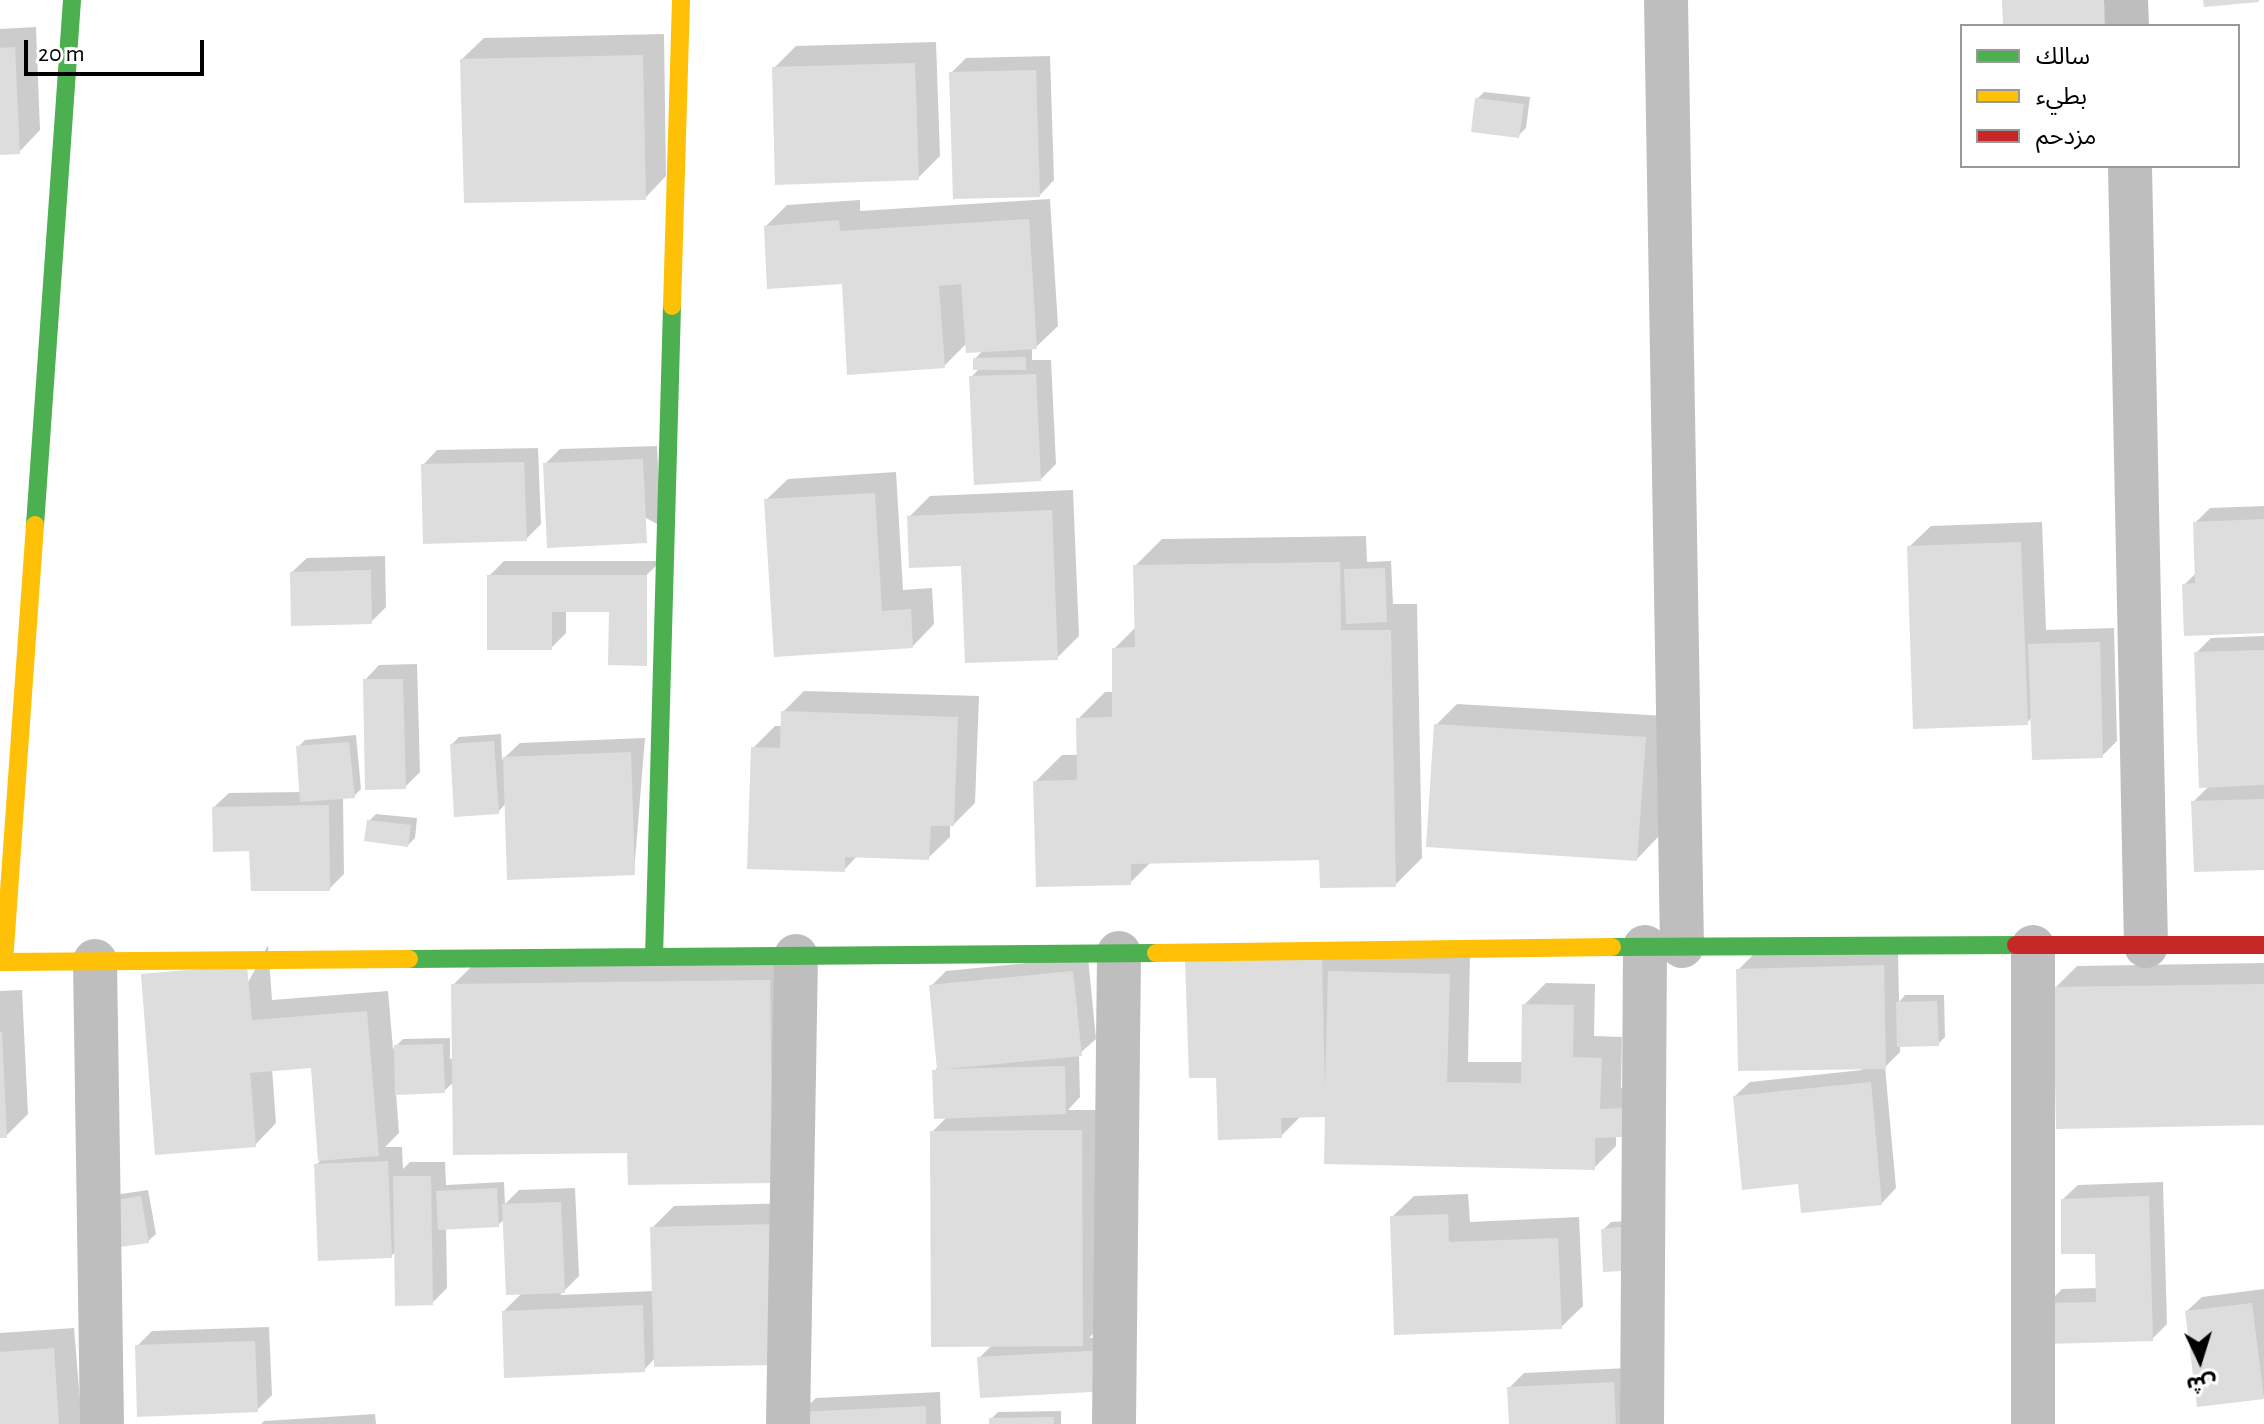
<!DOCTYPE html>
<meta charset="utf-8">
<style>
body{margin:0}
#map{position:relative;width:2264px;height:1424px;overflow:hidden;background:#fff;font-family:"Alegreya Sans","Noto Sans Arabic",sans-serif}
canvas{display:block}
.legend{position:absolute;left:1960px;top:24px;width:280px;height:144px;box-sizing:border-box;background:#fff;border:2px solid #999;margin:0;padding:10px 14px;list-style:none;font-size:24px;color:#000}
.legend li{display:flex;align-items:center;gap:16px;height:40px}
.legend b{width:40px;border:2px solid #999}
.north{position:absolute;left:2160px;top:1320px;width:80px;height:80px;-webkit-text-stroke:6px #fff;paint-order:stroke;rotate:176deg;font-size:22px;font-weight:700;line-height:32px;text-align:center;color:#000}
.north::after{content:'';display:block;margin:auto;width:28px;height:36px;background:#000;clip-path:polygon(50% 0,100% 100%,50% 72%,0 100%)}
.scale{position:absolute;left:24px;top:40px;width:180px;height:36px;box-sizing:border-box;border:4px solid #000;border-top:0;padding-left:10px;font-size:24px;line-height:28px;white-space:nowrap;color:#000;-webkit-text-stroke:6px #fff;paint-order:stroke}
</style>
<div id="map">
<canvas width="2264" height="1424"></canvas>
<ul class="legend">
<li><b style="height:10px;background:#4caf50"></b>سالك</li>
<li><b style="height:10px;background:#ffc107"></b>بطيء</li>
<li><b style="height:10px;background:#c62828"></b>مزدحم</li>
</ul>
<div class="north">ش</div>
<div class="scale">20 m</div>
</div>
<script>
const c = document.querySelector('canvas').getContext('2d');
c.lineJoin = 'round';
function paint(path, color) {
  c.fillStyle = color;
  c.fill(path, 'evenodd');
}
function poly(rows) {
  const path = new Path2D();
  for (const r of rows) {
    path.moveTo(r[0], r[1]);
    for (let i = 2; i < r.length; i += 2) path.lineTo(r[i], r[i + 1]);
  }
  return path;
}
function strokePath(path, color, width, dash) {
  c.strokeStyle = color;
  c.lineWidth = width;
  c.lineCap = dash ? 'butt' : 'round';
  c.setLineDash(dash || []);
  c.stroke(path);
}
paint(poly([
 [36,27,40,130,19,152,0,153,0,29],
 [664,34,666,176,645,198,462,59,484,38],
 [936,42,940,156,918,178,774,68,796,46],
 [1050,56,1054,180,1040,195,951,73,966,58],
 [1484,92,1530,97,1526,128,1519,135,1477,99],
 [1050,199,1058,326,1036,347,1032,348,1032,360,1051,360,1056,464,1041,479,971,377,980,368,975,359,983,350,967,343,944,366,844,281,766,226,787,205,860,200,860,211],
 [657,446,661,526,545,464,560,449],
 [538,448,541,524,526,539,423,465,437,450],
 [896,472,903,590,932,588,934,624,913,646,766,500,788,479],
 [1073,490,1079,636,1057,658,962,564,909,517,930,496],
 [2264,506,2264,631,2184,585,2196,573,2195,523,2210,508],
 [2042,522,2046,630,2114,628,2117,741,2102,756,2032,717,2027,723,1909,547,1931,526],
 [1366,536,1367,562,1391,561,1393,604,1417,604,1422,858,1395,885,1321,858,1151,862,1130,883,1035,782,1062,755,1079,755,1078,719,1105,692,1114,692,1114,649,1137,626,1135,566,1162,539],
 [385,556,386,607,371,622,292,572,307,558],
 [504,561,661,561,611,610,566,610,566,633,551,648,489,576],
 [2264,636,2264,868,2193,802,2209,786,2196,653,2211,638],
 [417,664,420,772,405,787,365,680,379,665],
 [804,691,979,696,975,803,954,824,950,824,950,837,928,858,858,855,844,870,753,748,775,726,782,726,783,712],
 [1457,704,1666,716,1658,837,1637,859,1436,725],
 [501,734,502,760,520,743,645,738,634,873,506,803,498,812,452,744,459,737],
 [356,735,361,789,354,796,343,797,344,874,329,889,251,849,214,807,229,793,302,792,298,747,305,740],
 [376,814,417,818,415,838,408,845,369,821],
 [268,945,272,1000,388,991,393,1049,403,1039,450,1038,450,1059,454,1058,453,985,480,958,796,954,799,1154,629,1151,455,1081,444,1091,396,1093,399,1133,385,1147,402,1147,403,1169,410,1162,445,1162,446,1185,504,1182,505,1204,519,1190,575,1188,579,1276,560,1295,654,1291,652,1228,674,1206,798,1203,644,1370,504,1311,522,1293,505,1219,498,1225,446,1227,447,1288,432,1303,396,1251,391,1256,316,1165,320,1161,313,1066,272,1069,276,1123,255,1145,157,1153],
 [1898,951,1899,1002,1905,995,1944,995,1945,1037,1938,1044,1900,1045,1900,1052,1885,1067,1896,1188,1882,1203,1800,1182,1735,1096,1750,1082,1862,1070,1862,1067,1738,970,1753,955],
 [1470,953,1468,1062,1523,1062,1524,1005,1546,983,1595,984,1594,1036,1622,1037,1621,1088,1647,1088,1616,1136,1616,1146,1594,1168,1327,1115,1301,1116,1281,1136,1218,1075,1187,960],
 [1088,957,1096,1039,1079,1054,1080,1097,1068,1110,1103,1110,1104,1323,1089,1338,1121,1336,1124,1374,979,1358,992,1345,932,1132,947,1117,934,1071,939,1066,931,986,946,971],
 [2264,963,2264,1123,2055,988,2077,966],
 [22,990,28,1114,6,1136,0,1136,0,991],
 [2163,1182,2167,1324,2152,1339,2047,1304,2062,1289,2098,1288,2097,1252,2063,1199,2078,1185],
 [148,1190,156,1234,148,1241,114,1195],
 [1468,1194,1470,1222,1579,1217,1583,1306,1561,1327,1392,1217,1414,1196],
 [1627,1221,1629,1261,1603,1230,1611,1222],
 [2264,1289,2264,1397,2199,1405,2187,1311,2202,1297],
 [269,1327,272,1395,257,1410,137,1346,152,1331],
 [74,1328,82,1424,0,1424,0,1333],
 [1628,1368,1631,1424,1511,1424,1509,1388,1524,1373],
 [940,1392,941,1424,801,1424,801,1412,816,1398],
 [1061,1411,1061,1424,991,1424,991,1419,998,1412],
 [375,1414,376,1424,261,1424,264,1421]
]), '#0003');
paint(poly([
 [2002,0,2104,0,2106,26,2003,26],
 [2203,0,2259,0,2259,2,2204,7],
 [15,47,20,154,0,155,0,48],
 [643,55,646,200,464,203,460,59],
 [915,63,919,180,775,185,772,67],
 [1036,70,1040,197,953,199,949,72],
 [1475,98,1524,104,1519,138,1471,132],
 [1029,219,1037,349,966,353,961,284,939,286,945,368,847,375,842,284,767,289,764,226,839,220,840,231],
 [1026,357,1026,370,973,370,973,358],
 [1036,374,1041,481,974,485,969,376],
 [643,459,647,543,547,548,543,463],
 [524,462,527,541,423,544,421,464],
 [875,493,882,611,911,609,913,648,774,657,764,499],
 [1052,510,1058,660,965,663,961,566,909,568,907,516],
 [2264,519,2264,633,2184,636,2182,584,2195,583,2193,522],
 [2021,542,2028,725,1913,729,1907,546],
 [1340,562,1341,630,1391,630,1396,887,1320,888,1319,860,1131,864,1131,885,1036,887,1033,781,1077,780,1076,718,1112,717,1112,648,1135,647,1133,565],
 [1385,568,1387,622,1346,624,1344,569],
 [371,570,372,624,291,626,290,572],
 [487,575,647,575,647,666,608,665,609,612,552,612,552,650,487,650],
 [2100,642,2103,758,2032,760,2028,644],
 [2264,650,2264,785,2199,788,2194,652],
 [363,679,403,679,406,789,365,790],
 [781,711,958,717,954,826,931,826,929,860,845,857,845,872,747,869,751,747,780,748],
 [1434,724,1646,737,1637,861,1426,847],
 [494,741,499,814,454,817,450,744],
 [349,742,355,798,300,802,296,746],
 [631,752,635,875,507,880,503,757],
 [2264,799,2264,870,2194,872,2191,801],
 [329,805,330,891,251,891,249,851,213,852,212,807],
 [367,820,411,825,408,847,364,841],
 [1322,955,1325,1089,1328,971,1450,974,1447,1082,1521,1083,1522,1004,1574,1005,1573,1057,1602,1058,1600,1109,1626,1108,1625,1137,1595,1138,1595,1170,1324,1164,1325,1117,1281,1118,1282,1138,1218,1140,1216,1078,1189,1078,1185,959],
 [247,965,252,1020,367,1011,379,1156,318,1161,311,1068,250,1073,256,1147,155,1155,141,974],
 [1884,965,1886,1069,1738,1071,1736,969],
 [1073,971,1082,1056,944,1069,1065,1066,1066,1114,934,1119,932,1070,937,1070,929,985],
 [770,980,773,1183,628,1185,627,1153,453,1155,451,984],
 [2264,984,2264,1125,2056,1129,2053,987],
 [1937,1001,1939,1046,1897,1047,1896,1002],
 [0,1032,2,1032,7,1138,0,1138],
 [443,1044,445,1093,395,1095,394,1045],
 [1871,1082,1882,1205,1801,1213,1798,1184,1742,1190,1733,1096],
 [1082,1130,1083,1346,931,1347,930,1131],
 [388,1161,392,1258,318,1261,314,1164],
 [393,1176,431,1176,433,1305,395,1306],
 [497,1188,499,1227,438,1230,436,1191],
 [141,1196,149,1243,113,1248,105,1202],
 [2149,1196,2153,1341,2046,1344,2045,1303,2096,1302,2095,1254,2061,1254,2061,1199],
 [561,1202,565,1293,506,1295,502,1204],
 [1448,1214,1449,1242,1558,1238,1562,1329,1394,1335,1390,1216],
 [777,1224,781,1365,654,1367,650,1227],
 [1621,1227,1622,1271,1603,1272,1601,1229],
 [2252,1303,2264,1399,2197,1407,2185,1311],
 [643,1305,645,1372,504,1378,502,1311],
 [255,1341,258,1412,137,1417,135,1345],
 [54,1348,59,1424,0,1424,0,1352],
 [1107,1350,1110,1391,980,1398,977,1357],
 [1614,1382,1616,1424,1509,1424,1507,1387],
 [926,1406,926,1424,799,1424,799,1412],
 [1054,1417,1054,1424,989,1424,989,1418]
]), '#ddd');
strokePath(poly([
 [1666,0,1682,946],
 [2126,0,2127,26],
 [2130,166,2146,946],
 [95,961,102,1424],
 [788,1424,796,956],
 [1114,1424,1119,953],
 [1642,1424,1645,947],
 [2033,1424,2033,947]
]), '#bebebe', 44);
strokePath(poly([
 [35,525,72,0],
 [1612,947,2016,945],
 [654,957,672,306],
 [409,959,1156,953]
]), '#4caf50', 18);
strokePath(poly([
 [672,306,681,0],
 [1156,953,1612,947],
 [0,962,409,959],
 [4,962,35,525]
]), '#ffc107', 18);
strokePath(poly([
 [2016,945,2264,945]
]), '#c62828', 18);
</script>
